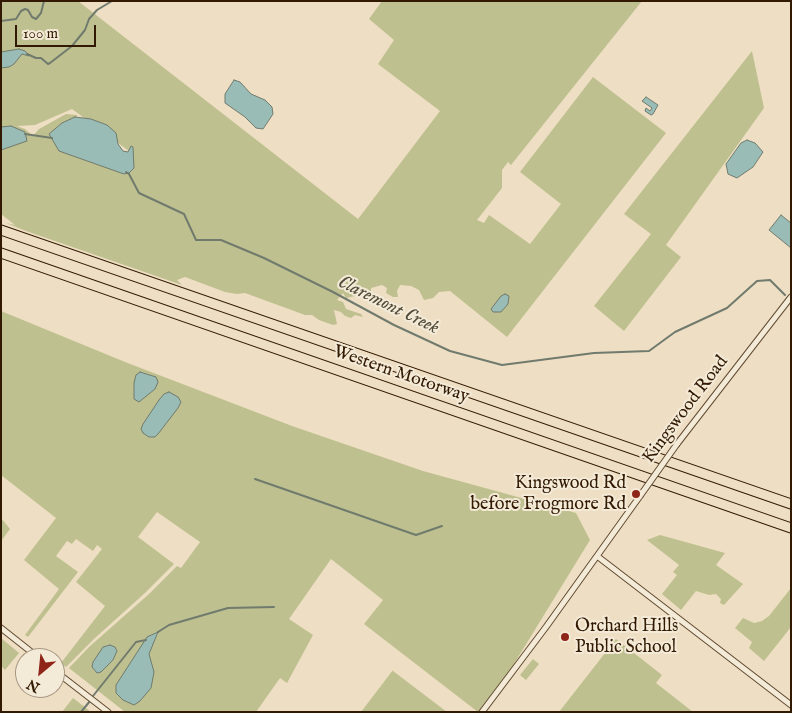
<!DOCTYPE html>
<style>
body{margin:0}
#map{position:relative;width:792px;height:713px;overflow:hidden;background:#eedec3;font-family:"IM FELL English",serif}
canvas{display:block}
.frame{position:absolute;inset:0;border:2px solid #321a02;pointer-events:none}
.north{position:absolute;left:15px;top:648px;width:50px;height:50px;box-sizing:border-box;background:#f4ead8;border:1px solid #a69782;border-radius:50%;rotate:208deg;font-size:14px;font-weight:700;line-height:20px;text-align:center;color:#321a02}
.north::after{content:'';display:block;margin:auto;width:18px;height:22px;background:#8f2418;clip-path:polygon(50% 0,100% 100%,50% 72%,0 100%)}
.scale{position:absolute;left:15px;top:25px;width:81px;height:22px;box-sizing:border-box;border:2px solid #321a02;border-top:0;padding-left:6px;font-size:15px;line-height:18px;white-space:nowrap;color:#321a02;-webkit-text-stroke:4px #f4ead8;paint-order:stroke}
</style>
<div id="map">
<canvas width="792" height="713"></canvas>
<div class="frame"></div>
<div class="north">N</div>
<div class="scale">100 m</div>
</div>
<script>
const c = document.querySelector('canvas').getContext('2d');
c.lineJoin = 'round';
function paint(path, color) {
  c.fillStyle = color;
  c.fill(path, 'evenodd');
}
function poly(rows) {
  const path = new Path2D();
  for (const r of rows) {
    path.moveTo(r[0], r[1]);
    for (let i = 2; i < r.length; i += 2) path.lineTo(r[i], r[i + 1]);
  }
  return path;
}
function strokePath(path, color, width, dash) {
  c.strokeStyle = color;
  c.lineWidth = width;
  c.lineCap = dash ? 'butt' : 'round';
  c.setLineDash(dash || []);
  c.stroke(path);
}
function write(font, color, halo, rows, align = 'center') {
  c.font = font + ' "IM FELL English",serif';
  c.lineWidth = 4;
  c.setLineDash([]);
  c.textBaseline = 'middle';
  c.strokeStyle = halo;
  c.fillStyle = color;
  for (const [text, x, y, turn = 0] of rows) {
    c.save();
    c.translate(x, y);
    c.rotate((+turn || 0) * Math.PI / 180);
    c.textAlign = isNaN(turn) ? turn : align;
    if (halo) c.strokeText(text, 0, 0);
    c.fillText(text, 0, 0);
    c.restore();
  }
}
paint(poly([
 [1,1,78,1,358,219,440,111,378,64,394,40,369,19,382,1,642,1,511,165,508,162,502,170,502,188,477,220,484,223,489,215,530,244,561,204,520,172,593,77,666,133,507,337,450,291,439,292,433,298,424,300,419,290,411,286,400,285,397,291,398,297,393,297,386,293,387,288,382,285,371,288,371,292,355,296,346,298,343,293,337,300,343,302,346,309,361,314,363,317,355,315,351,318,345,316,341,312,334,310,337,324,333,325,319,320,312,315,305,315,245,293,237,294,225,292,185,277,177,280,182,285,26,231,6,223,15,225,1,214],
 [72,109,133,154,61,132,76,123,77,115,66,114,39,129,33,136,25,129,17,126,35,125],
 [752,51,764,108,666,245,681,257,624,331,594,306,651,234,624,214],
 [1,311,125,362,292,426,423,471,576,513,590,540,509,672,478,712,364,624,383,600,331,559,289,619,313,635,287,683,280,678,256,712,125,712,69,668,89,647,149,594,177,566,181,568,200,542,157,512,138,537,174,564,145,593,95,638,66,667,61,663,105,606,76,582,102,549,97,545,93,551,76,539,72,544,67,541,56,556,78,572,28,637,25,635,59,589,24,560,56,518,1,475],
 [1,518,10,529,1,541],
 [660,535,725,553,716,565,743,584,724,605,720,603,721,599,716,594,709,595,696,591,681,610,662,594,677,575,673,572,679,565,647,540],
 [791,588,791,627,764,661,749,648,752,642,735,628,743,618,754,623,762,621,769,616],
 [1,638,19,653,5,670,1,666],
 [616,639,662,675,656,683,693,712,559,712],
 [533,659,539,664,526,680,520,675],
 [393,670,393,671,447,712,361,712],
 [73,698,91,712,62,712]
]), '#bfc08f');
const water = poly([
 [19,49,25,51,29,56,22,54,14,64,9,67,1,68,1,52,19,49],
 [234,80,240,82,251,94,265,100,272,107,273,114,263,129,256,128,245,117,225,103,225,94,234,80],
 [646,97,658,105,653,114,651,115,645,111,646,108,650,111,652,108,642,101,646,97],
 [75,117,91,119,107,125,116,133,118,144,123,151,128,152,131,146,133,147,134,168,129,173,124,174,59,151,49,134,62,123,75,117],
 [11,126,25,132,27,141,1,150,1,127,11,126],
 [747,140,755,143,763,152,753,167,737,178,728,174,726,164,741,143,747,140],
 [781,215,791,223,791,248,769,230,781,215],
 [505,294,509,296,508,304,501,312,493,312,491,309,501,296,505,294],
 [140,372,156,377,158,382,155,389,139,402,134,399,134,383,136,375,140,372],
 [169,392,178,397,181,402,178,408,158,434,155,437,149,437,143,433,141,429,143,424,159,400,164,394,169,392],
 [158,632,149,654,154,672,151,688,140,701,134,705,123,700,116,693,116,685,147,637,158,632],
 [110,645,115,647,117,651,113,660,101,672,97,673,92,667,93,662,103,647,110,645]
]);
paint(water, '#99bcb6');
strokePath(water, '#707b6e', 1);
strokePath(poly([
 [1,21,16,19,21,11,25,9,28,10,32,17,36,19,41,13,44,1],
 [27,54,36,58,41,58,48,64,50,63,72,46,85,30,89,19,97,10,112,1],
 [25,134,52,138],
 [126,172,129,174,139,193,184,214,196,240,221,240,264,258,333,292,394,325,450,351,502,365,594,353,649,351,675,332,727,308,757,281,770,280,785,295],
 [255,479,416,535,442,526],
 [158,632,169,625,228,608,274,607],
 [93,696,136,642,146,640],
 [81,712,90,701]
]), '#707b6e', 2);
const minor = poly([
 [677,444,791,297],
 [597,556,791,705],
 [1,628,39,658],
 [55,671,108,712],
 [482,712,546,627,640,496]
]);
const motorway = poly([
 [1,230,791,504],
 [1,253,791,528]
]);
strokePath(minor, '#614b32', 7);
strokePath(motorway, '#321a02', 11);
strokePath(minor, '#f4ead8', 5);
strokePath(motorway, '#eedec3', 9);
const minorBridge = poly([
 [640,496,677,444]
]);
strokePath(minorBridge, '#614b32', 7, []);
strokePath(minorBridge, '#f4ead8', 5);
for (const [x, y, r, color] of [
 [636,494,5,"#8f2418"],
 [565,637,5,"#8f2418"]
]) {
  const dot = new Path2D();
  dot.arc(x, y, r, 0, 2 * Math.PI);
  c.fillStyle = color;
  c.fill(dot);
  strokePath(dot, '#f4ead8', 2);
}
write('18px', '#321a02', '#f4ead8', [
 ["Western Motorway",401,375,19],
 ["Kingswood Road",686,410,-53]
]);
write('18px', '#321a02', '#f4ead8', [
 ["Kingswood Rd",626,484],
 ["before Frogmore Rd",626,505],
 ["Orchard Hills",575,627,"left"],
 ["Public School",575,648,"left"]
], 'right');
write('italic 19px', '#514b38', '#f4ead8', [
 ["Claremont Creek",388,306,26]
]);
</script>
